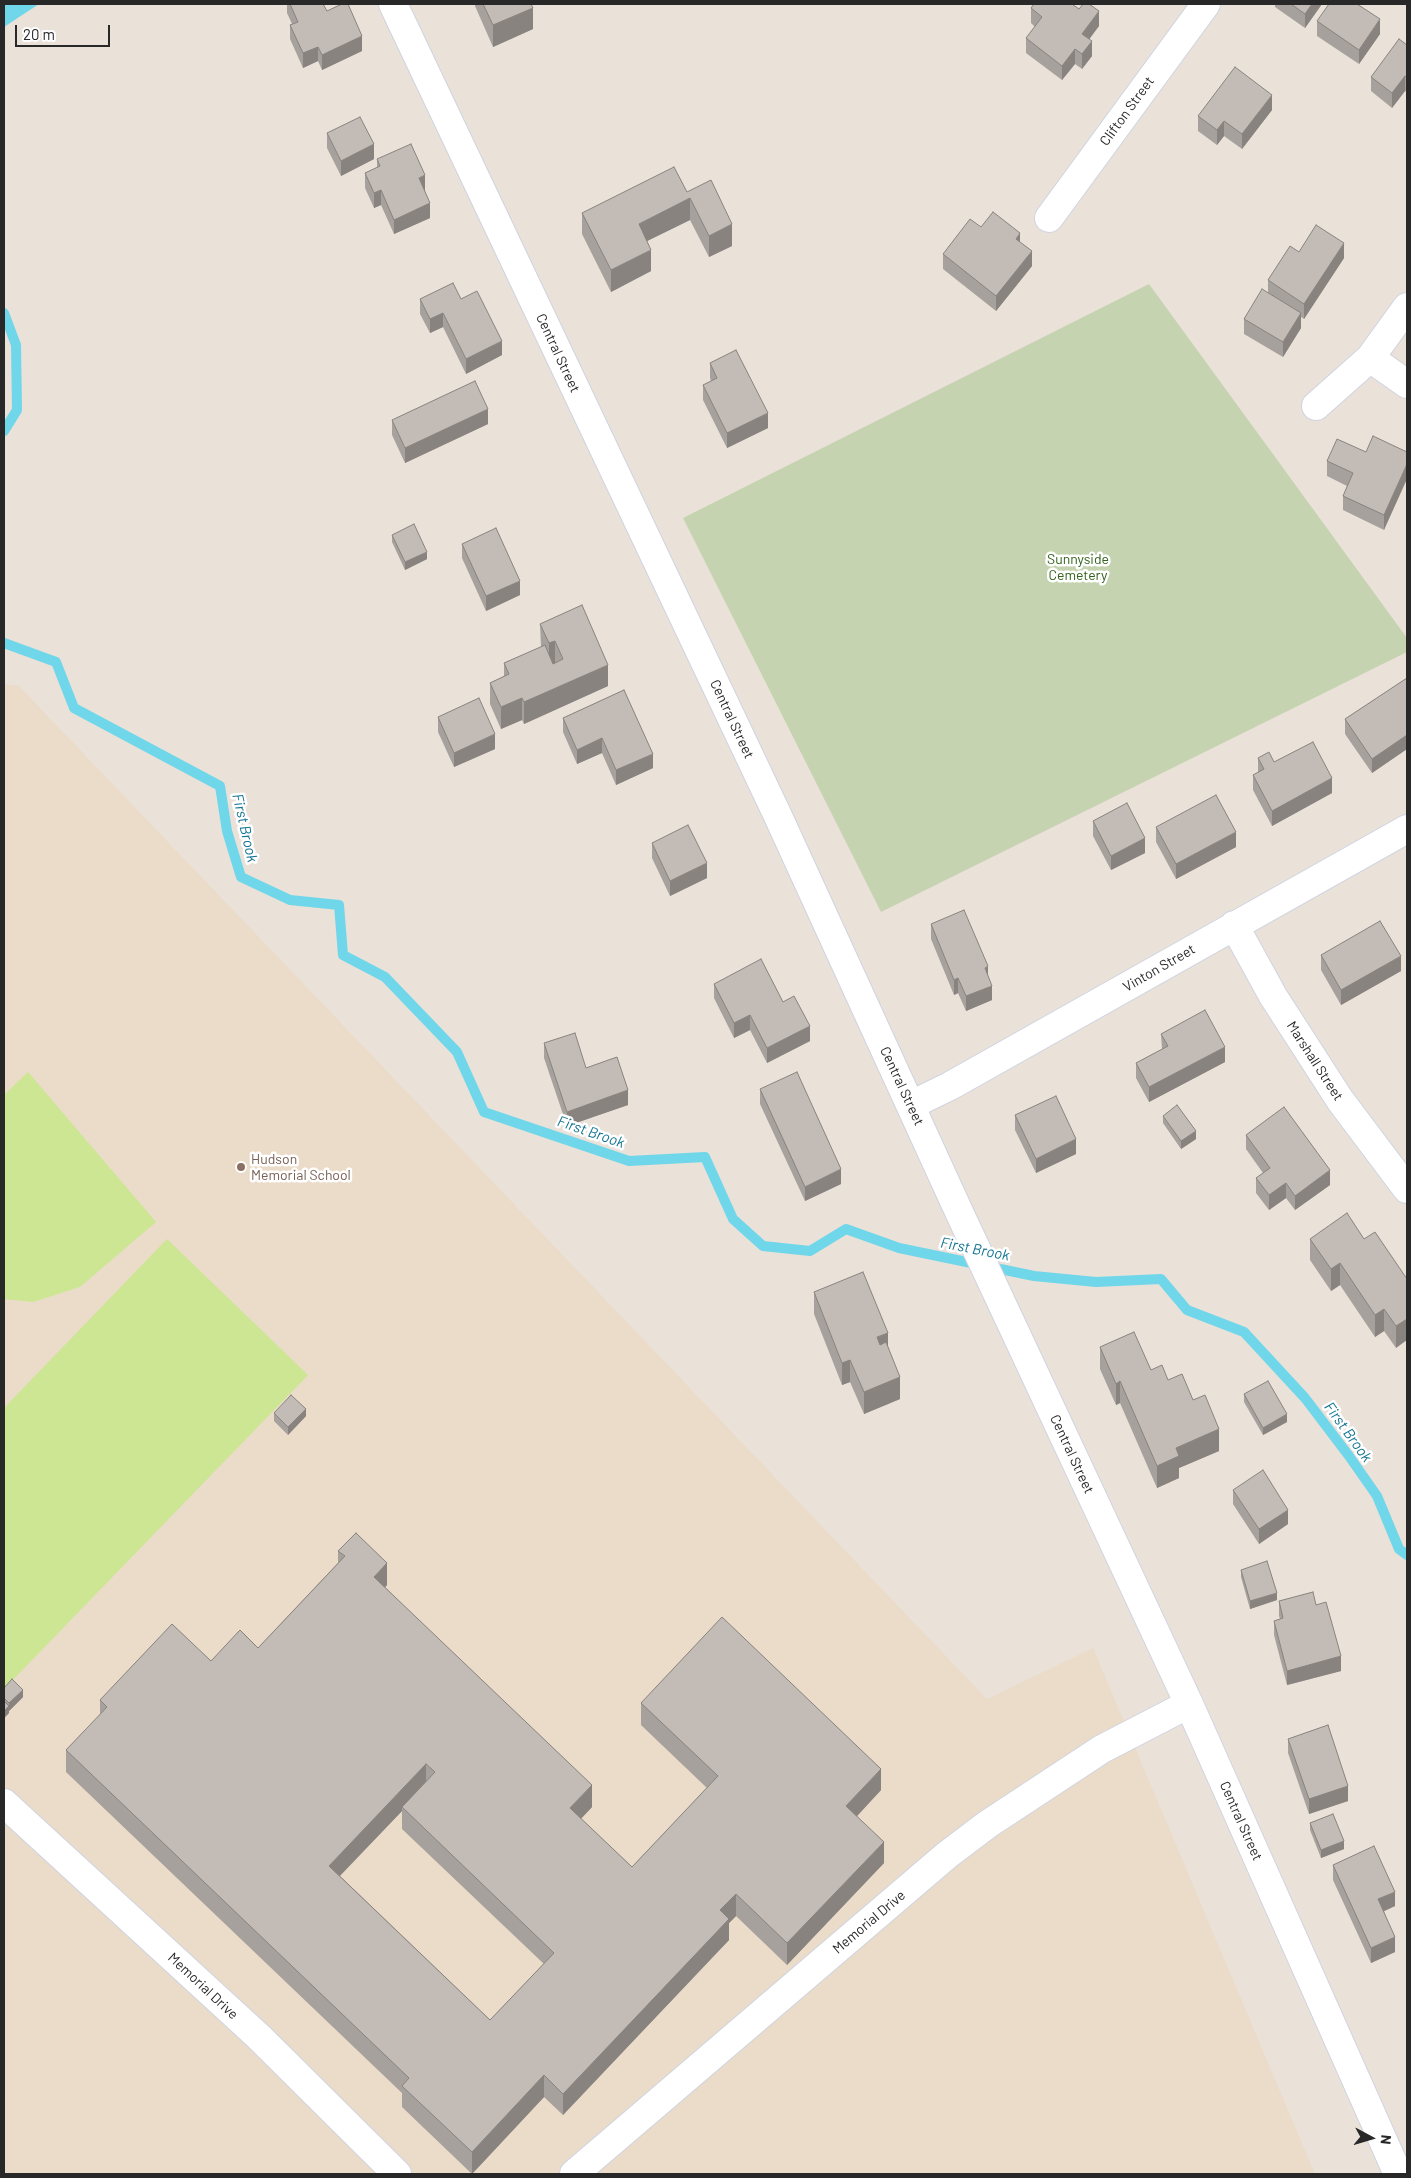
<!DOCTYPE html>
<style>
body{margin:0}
#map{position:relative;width:1411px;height:2178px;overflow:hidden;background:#eae1d9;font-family:Barlow,sans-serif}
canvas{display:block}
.frame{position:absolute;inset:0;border:5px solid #282828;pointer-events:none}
.north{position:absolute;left:1346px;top:2113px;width:50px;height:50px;-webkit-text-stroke:4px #fff;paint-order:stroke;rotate:96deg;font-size:14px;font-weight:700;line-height:20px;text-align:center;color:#282828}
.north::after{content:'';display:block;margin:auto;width:18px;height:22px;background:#282828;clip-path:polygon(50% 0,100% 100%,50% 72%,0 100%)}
.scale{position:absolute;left:15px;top:25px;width:95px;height:22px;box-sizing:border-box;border:2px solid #282828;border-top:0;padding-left:6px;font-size:15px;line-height:18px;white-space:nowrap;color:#282828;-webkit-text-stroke:4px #fff;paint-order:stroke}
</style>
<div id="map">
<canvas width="1411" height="2178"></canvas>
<div class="frame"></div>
<div class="north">N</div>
<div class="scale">20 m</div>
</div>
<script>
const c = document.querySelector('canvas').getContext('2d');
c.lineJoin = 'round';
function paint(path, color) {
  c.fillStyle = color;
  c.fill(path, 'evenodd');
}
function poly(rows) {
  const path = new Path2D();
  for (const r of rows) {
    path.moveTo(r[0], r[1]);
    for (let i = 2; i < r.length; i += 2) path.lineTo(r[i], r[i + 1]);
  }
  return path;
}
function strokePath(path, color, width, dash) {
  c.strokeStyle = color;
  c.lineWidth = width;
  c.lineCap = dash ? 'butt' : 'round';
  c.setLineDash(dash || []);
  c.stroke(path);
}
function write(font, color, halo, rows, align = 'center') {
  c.font = font + ' Barlow,sans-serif';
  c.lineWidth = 5;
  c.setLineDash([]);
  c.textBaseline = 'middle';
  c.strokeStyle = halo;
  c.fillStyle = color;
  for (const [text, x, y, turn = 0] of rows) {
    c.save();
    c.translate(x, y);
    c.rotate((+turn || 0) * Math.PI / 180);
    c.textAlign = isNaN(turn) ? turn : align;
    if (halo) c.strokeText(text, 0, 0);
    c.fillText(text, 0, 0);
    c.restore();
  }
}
paint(poly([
 [4,684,19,686,987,1699,1093,1648,1315,2174,4,2174]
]), '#ebdcc9');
paint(poly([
 [1149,284,1407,638,1407,652,881,912,683,518]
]), '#c6d3b1');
paint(poly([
 [28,1072,156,1222,80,1287,33,1302,4,1299,4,1095],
 [167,1239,308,1375,4,1689,4,1408]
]), '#cce693');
paint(poly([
 [4,4,39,4,4,27]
]), '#6fd7e9');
strokePath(poly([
 [4,313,16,345,17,410,4,431],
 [4,643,56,662,74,708,220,786,227,831,241,877,290,900,339,905,343,955,385,977,457,1052,484,1112,629,1161,705,1157,733,1219,763,1246,810,1251,846,1229,899,1248,1034,1276,1096,1282,1161,1279,1187,1310,1244,1332,1305,1398,1349,1456,1377,1496,1399,1549,1407,1555]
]), '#6fd7e9', 10);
const minor = poly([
 [393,4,777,814,960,1214,1189,1704,1398,2174],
 [1049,218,1206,4],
 [1370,358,1407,384],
 [1316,406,1370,358,1407,307],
 [1234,925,1273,996,1340,1100,1407,1189],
 [911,1105,950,1086,1407,829],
 [4,1803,259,2037,397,2174],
 [574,2174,947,1855,988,1824,1102,1749,1189,1704]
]);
strokePath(minor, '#cfd4e0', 30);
strokePath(minor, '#fff', 28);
paint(poly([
 [287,4,323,4,327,11,362,51,322,70,318,61,303,68,290,39,290,25,292,24,287,13],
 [475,4,531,4,533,29,493,47,475,6],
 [1275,4,1322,4,1305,28,1275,7],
 [1031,8,1099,26,1089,39,1092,56,1082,69,1075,64,1062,80,1026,53,1026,38,1035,27,1031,23],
 [1317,21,1380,34,1359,64,1317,36],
 [1407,45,1407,92,1405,91,1392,108,1371,91,1371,77],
 [1272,110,1242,149,1224,136,1217,145,1198,131,1198,116],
 [327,133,374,159,341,176,327,148],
 [377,159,425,190,430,218,394,234,381,205,374,208,365,188,365,173,377,168],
 [687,192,732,246,709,257,690,220,647,241,651,271,611,292,582,234,582,213],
 [981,227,1020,242,1032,266,996,311,943,269,943,254],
 [1299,252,1344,258,1304,319,1301,317,1301,328,1283,357,1244,334,1244,319,1268,293,1268,280],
 [420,299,461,299,502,355,466,374,443,327,430,333,420,314],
 [710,363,768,428,727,448,703,400,703,385,711,381,710,378],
 [392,420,488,424,405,463,392,435],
 [1366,452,1407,452,1384,530,1343,510,1343,496,1347,486,1327,476,1327,461],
 [392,535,427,559,405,570,392,542],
 [462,544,520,595,486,611,462,558],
 [540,624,608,686,524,724,522,720,501,729,490,704,490,683,504,676,504,663,541,647],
 [1407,678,1407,749,1372,773,1345,734,1345,719],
 [624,690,653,768,616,785,602,753,577,764,563,732,563,718],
 [438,717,495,749,454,767,438,732],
 [1258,758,1274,762,1332,793,1272,826,1253,790,1253,775,1258,773],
 [1093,821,1145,853,1111,870,1093,836],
 [1156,827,1236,847,1176,879,1156,842],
 [652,843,707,878,670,896,652,858],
 [931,924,988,976,992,1000,966,1011,958,993,954,995,931,939],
 [1321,955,1401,971,1341,1005,1321,970],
 [714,984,783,1002,810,1041,767,1063,750,1030,734,1038,714,998],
 [1161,1034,1225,1062,1149,1102,1136,1078,1136,1063,1162,1049],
 [544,1043,586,1068,628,1105,567,1126,544,1058],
 [760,1089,841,1184,805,1201,760,1104],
 [1015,1115,1076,1154,1036,1173,1015,1130],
 [1163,1116,1196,1139,1181,1149,1163,1123],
 [1246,1135,1330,1185,1295,1210,1286,1198,1269,1210,1256,1193,1256,1178,1263,1173,1246,1149],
 [1310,1239,1364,1239,1407,1279,1396,1348,1384,1331,1375,1337,1340,1285,1331,1291,1310,1260],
 [814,1292,888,1346,900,1399,864,1414,850,1382,842,1385,814,1314],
 [1100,1347,1151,1370,1168,1380,1193,1400,1219,1451,1179,1468,1179,1478,1157,1488,1120,1403,1116,1405,1100,1369],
 [1244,1394,1287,1422,1263,1435,1244,1402],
 [274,1413,306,1416,288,1435,274,1421],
 [1233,1490,1288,1524,1259,1544,1233,1504],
 [338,1551,387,1585,385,1587,592,1807,581,1819,632,1867,707,1788,641,1725,641,1703,881,1790,857,1816,884,1863,787,1965,736,1916,729,1923,729,1940,563,2115,544,2097,472,2174,402,2107,402,2093,66,1772,66,1750,100,1715,100,1700,211,1661,258,1648,338,1563],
 [402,1811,402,1829,544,1964,490,2020,340,1876],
 [1241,1570,1277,1600,1250,1609,1241,1577],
 [1279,1601,1316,1605,1341,1671,1287,1685,1274,1635,1274,1621,1280,1619,1279,1616],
 [4,1688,23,1697,9,1711,9,1710,9,1713,4,1718],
 [1288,1739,1348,1801,1309,1814,1288,1753],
 [1310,1823,1344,1849,1321,1858,1310,1830],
 [1333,1865,1395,1906,1384,1911,1395,1952,1371,1963,1333,1880]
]), '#a7a19d');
paint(poly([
 [1312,4,1322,4,1305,28,1305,14],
 [533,8,533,29,493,47,493,25],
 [1099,11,1099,26,1082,49,1082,34],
 [1380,19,1380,34,1359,64,1359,50],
 [362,36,362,51,322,70,322,55],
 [1092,41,1092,56,1082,69,1082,54],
 [318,47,318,61,303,68,303,53],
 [1075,49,1075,64,1062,80,1062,66],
 [1405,76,1405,91,1392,108,1392,93],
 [1272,95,1272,110,1242,149,1242,134],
 [1224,121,1224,136,1217,145,1217,130],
 [374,144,374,159,341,176,341,161],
 [425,175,425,190,419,193,419,178],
 [381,190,381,205,374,208,374,193],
 [690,198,690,220,639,245,639,224],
 [430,203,430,218,394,234,394,220],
 [732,224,732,246,709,257,709,236],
 [1020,233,1020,248,1016,239],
 [1344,243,1344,258,1304,319,1304,304],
 [651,250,651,271,611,292,611,270],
 [1032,251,1032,266,996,311,996,296],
 [443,313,443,327,430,333,430,319],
 [1301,313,1301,328,1283,357,1283,342],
 [502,341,502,355,466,374,466,359],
 [488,409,488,424,405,463,405,448],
 [768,413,768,428,727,448,727,433],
 [1407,464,1407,479,1384,530,1384,515],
 [427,552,427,559,405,570,405,562],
 [520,581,520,595,486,611,486,596],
 [555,641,555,663,549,665,549,643],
 [608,665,608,686,524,724,524,702],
 [522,698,522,720,501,729,501,707],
 [495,734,495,749,454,767,454,753],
 [1407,735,1407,749,1372,773,1372,759],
 [602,738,602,753,577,764,577,750],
 [653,754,653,768,616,785,616,770],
 [1332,778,1332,793,1272,826,1272,811],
 [1236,832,1236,847,1176,879,1176,864],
 [1145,838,1145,853,1111,870,1111,856],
 [707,863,707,878,670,896,670,881],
 [1401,956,1401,971,1341,1005,1341,990],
 [988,966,988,981,985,968],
 [958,978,958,993,954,995,954,980],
 [992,986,992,1000,966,1011,966,996],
 [750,1015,750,1030,734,1038,734,1023],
 [810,1026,810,1041,767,1063,767,1048],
 [1225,1047,1225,1062,1149,1102,1149,1087],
 [628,1090,628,1105,567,1126,567,1112],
 [1196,1131,1196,1139,1181,1149,1181,1141],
 [1076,1139,1076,1154,1036,1173,1036,1159],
 [841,1169,841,1184,805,1201,805,1187],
 [1330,1170,1330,1185,1295,1210,1295,1196],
 [1286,1183,1286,1198,1269,1210,1269,1195],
 [1340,1263,1340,1285,1331,1291,1331,1269],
 [1384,1309,1384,1331,1375,1337,1375,1315],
 [1407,1319,1407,1340,1396,1348,1396,1326],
 [888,1333,888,1354,877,1359,877,1337],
 [850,1360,850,1382,842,1385,842,1363],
 [900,1377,900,1399,864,1414,864,1392],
 [1120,1381,1120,1403,1116,1405,1116,1384],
 [306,1409,306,1416,288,1435,288,1427],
 [1287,1414,1287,1422,1263,1435,1263,1428],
 [1219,1429,1219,1451,1179,1468,1179,1478,1157,1488,1157,1466,1176,1448],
 [1288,1510,1288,1524,1259,1544,1259,1529],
 [387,1563,387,1585,374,1599,374,1577],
 [1277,1593,1277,1600,1250,1609,1250,1601],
 [1341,1656,1341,1671,1287,1685,1287,1671],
 [23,1690,23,1697,9,1711,9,1703],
 [9,1706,9,1713,4,1718,4,1711],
 [426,1764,426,1785,402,1807,402,1811,329,1887,329,1866],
 [881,1769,881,1790,846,1828,846,1806],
 [592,1785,592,1807,570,1830,570,1808],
 [1348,1786,1348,1801,1309,1814,1309,1799],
 [1344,1841,1344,1849,1321,1858,1321,1850],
 [884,1842,884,1863,787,1965,787,1943],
 [1395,1892,1395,1906,1378,1914,1378,1899],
 [736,1894,736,1916,729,1923,729,1940,563,2115,563,2094,720,1910],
 [1395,1937,1395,1952,1371,1963,1371,1948],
 [544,2075,544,2097,472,2174,472,2152]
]), '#88837f');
const building = poly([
 [290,4,323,4,327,11,342,4,348,4,362,36,322,55,318,47,303,53,290,25,298,22,290,4],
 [483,4,531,4,533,8,493,25,483,4],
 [1034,4,1072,4,1079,9,1083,4,1089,4,1099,11,1082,34,1092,41,1082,54,1075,49,1062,66,1026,38,1042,17,1031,8,1034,4],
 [1291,4,1312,4,1305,14,1291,4],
 [1329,4,1357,4,1380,19,1359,50,1317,21,1329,4],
 [1399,39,1407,45,1407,77,1405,76,1392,93,1371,77,1399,39],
 [1235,67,1272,95,1242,134,1224,121,1217,130,1198,116,1235,67],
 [360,117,374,144,341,161,327,133,360,117],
 [411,144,425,175,419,178,430,203,394,220,381,190,374,193,365,173,380,166,377,159,411,144],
 [674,167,687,192,711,180,732,224,709,236,690,198,639,224,651,250,611,270,582,213,674,167],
 [993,212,1020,233,1016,239,1032,251,996,296,943,254,970,219,981,227,993,212],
 [1316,225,1344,243,1304,304,1268,280,1290,246,1299,252,1316,225],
 [453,283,461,299,477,291,502,341,466,359,443,313,430,319,420,299,453,283],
 [1262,289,1301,313,1283,342,1244,319,1262,289],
 [736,350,768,413,727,433,703,385,717,378,710,363,736,350],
 [475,381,488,409,405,448,392,420,475,381],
 [1373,436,1407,452,1407,464,1384,515,1343,496,1353,473,1327,461,1337,439,1366,452,1373,436],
 [414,524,427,552,405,562,392,535,414,524],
 [496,528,520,581,486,596,462,544,496,528],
 [582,605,608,665,524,702,522,698,501,707,490,683,509,674,504,663,545,645,553,664,563,659,555,641,549,643,540,624,582,605],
 [1407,678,1407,735,1372,759,1345,719,1407,678],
 [624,690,653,754,616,770,602,738,577,750,563,718,624,690],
 [479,698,495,734,454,753,438,717,479,698],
 [1313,742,1332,778,1272,811,1253,775,1264,769,1258,758,1269,752,1274,762,1313,742],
 [1216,795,1236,832,1176,864,1156,827,1216,795],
 [1127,803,1145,838,1111,856,1093,821,1127,803],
 [688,825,707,863,670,881,652,843,688,825],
 [964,910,988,966,985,968,992,986,966,996,958,978,954,980,931,924,964,910],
 [1380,921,1401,956,1341,990,1321,955,1380,921],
 [761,959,783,1002,794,996,810,1026,767,1048,750,1015,734,1023,714,984,761,959],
 [1205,1010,1225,1047,1149,1087,1136,1063,1168,1046,1161,1034,1205,1010],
 [575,1033,586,1068,617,1057,628,1090,567,1112,544,1043,575,1033],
 [797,1072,841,1169,805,1187,760,1089,797,1072],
 [1056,1096,1076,1139,1036,1159,1015,1115,1056,1096],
 [1177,1105,1196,1131,1181,1141,1163,1116,1177,1105],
 [1284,1107,1330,1170,1295,1196,1286,1183,1269,1195,1256,1178,1270,1168,1246,1135,1284,1107],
 [1347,1213,1364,1239,1375,1232,1407,1279,1407,1319,1396,1326,1384,1309,1375,1315,1340,1263,1331,1269,1310,1239,1347,1213],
 [863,1272,888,1333,877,1337,880,1345,886,1342,900,1377,864,1392,850,1360,842,1363,814,1292,863,1272],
 [1134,1332,1151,1370,1162,1365,1168,1380,1182,1374,1193,1400,1205,1395,1219,1429,1176,1448,1179,1456,1157,1466,1120,1381,1116,1384,1100,1347,1134,1332],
 [1268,1381,1287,1414,1263,1428,1244,1394,1268,1381],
 [291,1395,306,1409,288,1427,274,1413,291,1395],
 [1263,1470,1288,1510,1259,1529,1233,1490,1263,1470],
 [356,1533,387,1563,374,1577,592,1785,570,1808,632,1867,718,1776,641,1703,722,1617,881,1769,846,1806,884,1842,787,1943,736,1894,720,1910,729,1919,563,2094,544,2075,472,2152,402,2086,409,2078,66,1750,107,1707,100,1700,172,1624,211,1661,240,1630,258,1648,345,1556,338,1551,356,1533],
 [426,1764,435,1772,402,1807,554,1953,490,2020,329,1866,426,1764],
 [1267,1561,1277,1593,1250,1601,1241,1570,1267,1561],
 [1313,1592,1316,1605,1326,1602,1341,1656,1287,1671,1274,1621,1283,1618,1279,1601,1313,1592],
 [12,1679,23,1690,9,1703,4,1698,4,1688,12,1679],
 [4,1701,9,1706,4,1711,4,1701],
 [1328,1725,1348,1786,1309,1799,1288,1739,1328,1725],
 [1333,1814,1344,1841,1321,1850,1310,1823,1333,1814],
 [1374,1846,1395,1892,1378,1899,1395,1937,1371,1948,1333,1865,1374,1846]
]);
paint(building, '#c2bbb6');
strokePath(building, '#88837f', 1);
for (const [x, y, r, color] of [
 [241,1167,5,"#8d6e63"]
]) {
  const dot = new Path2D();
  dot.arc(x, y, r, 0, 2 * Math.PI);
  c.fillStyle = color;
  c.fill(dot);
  strokePath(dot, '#fff', 2);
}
write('14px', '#282828', '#fff', [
 ["Clifton Street",1127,111,-54],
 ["Central Street",558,353,65],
 ["Central Street",732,719,65],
 ["Vinton Street",1159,968,-30],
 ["Marshall Street",1315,1061,57],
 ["Central Street",902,1086,65],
 ["Central Street",1072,1454,65],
 ["Central Street",1241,1821,66],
 ["Memorial Drive",869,1922,-40],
 ["Memorial Drive",203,1986,43]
]);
write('14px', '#32611b', '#fff', [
 ["Sunnyside",1078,559],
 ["Cemetery",1078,575]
]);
write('14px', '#785e54', '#fff', [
 ["Hudson",251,1159],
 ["Memorial School",251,1175]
], 'left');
write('italic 15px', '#127492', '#fff', [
 ["First Brook",245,828,77],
 ["First Brook",591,1132,19],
 ["First Brook",975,1249,11],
 ["First Brook",1348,1432,54]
]);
</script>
